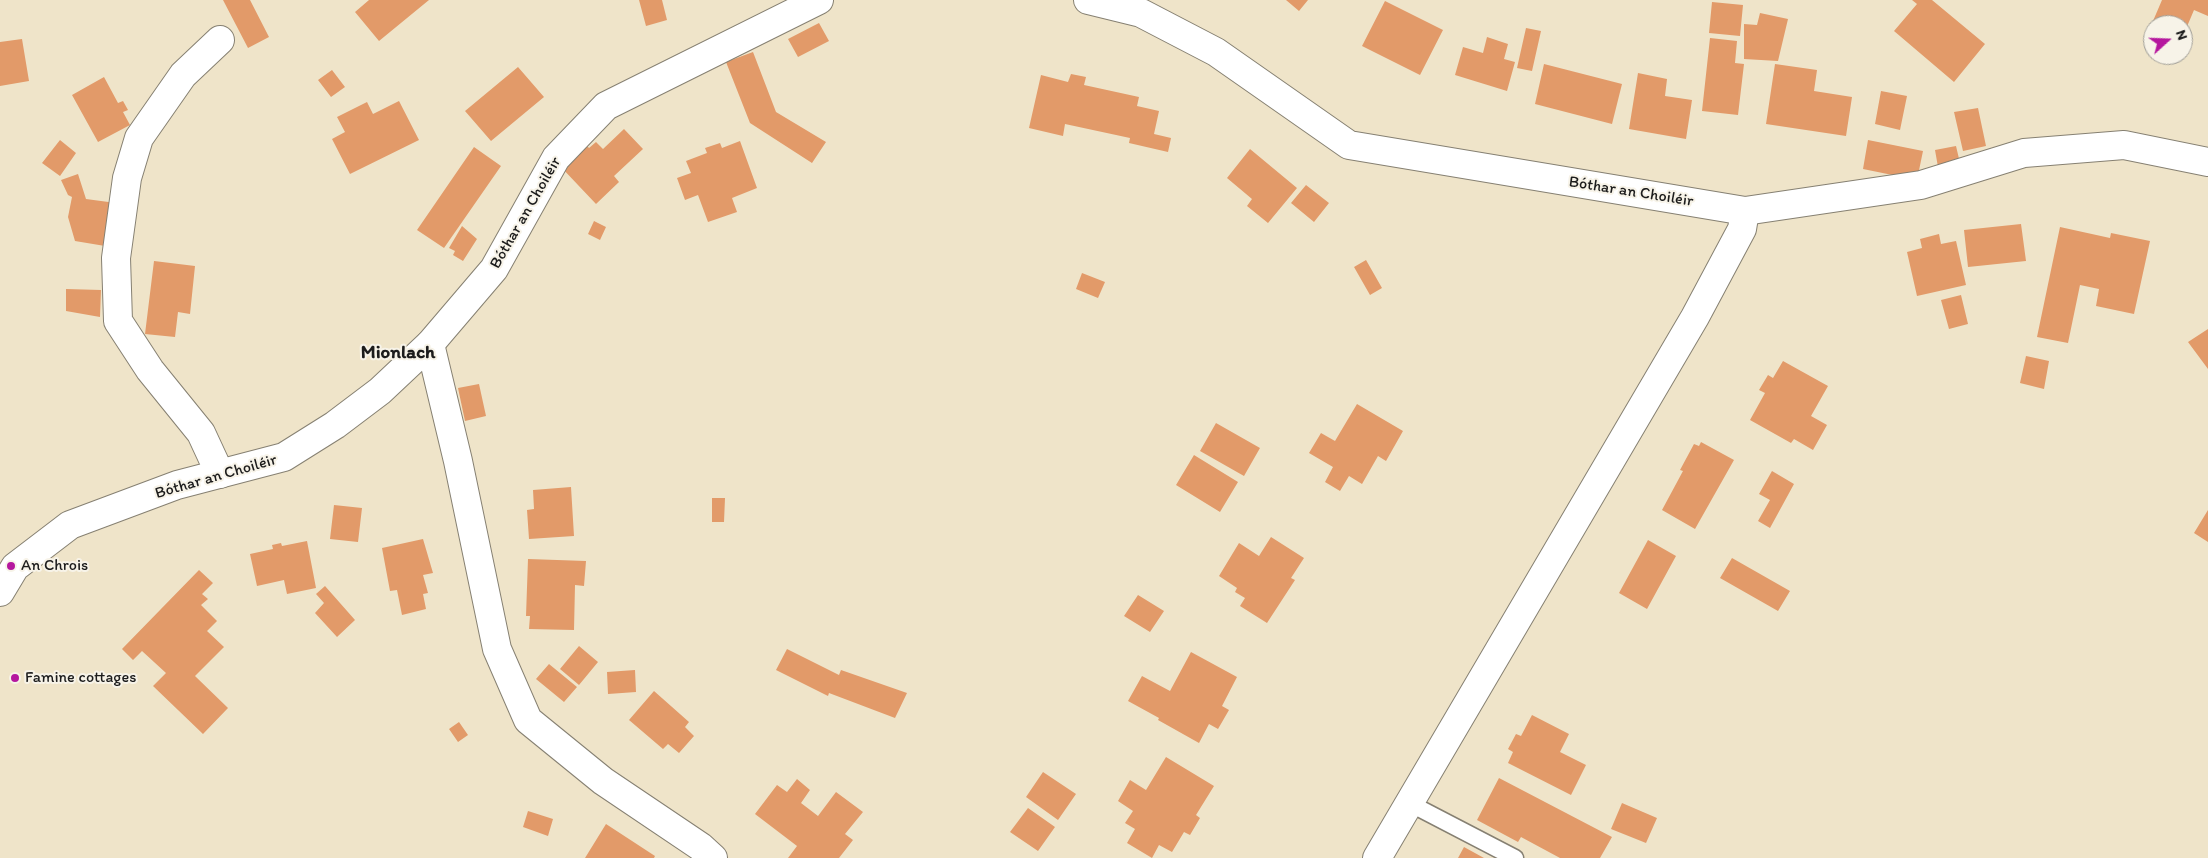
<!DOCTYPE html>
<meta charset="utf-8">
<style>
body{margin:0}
#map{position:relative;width:2208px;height:858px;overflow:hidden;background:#efe4c9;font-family:Itim,sans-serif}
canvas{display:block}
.north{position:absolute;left:2143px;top:15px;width:50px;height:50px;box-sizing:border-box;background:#f7f3e8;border:1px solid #9f9d96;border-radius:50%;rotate:70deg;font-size:14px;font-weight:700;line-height:20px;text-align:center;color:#1c1c1c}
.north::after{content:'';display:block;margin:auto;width:18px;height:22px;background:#b5179e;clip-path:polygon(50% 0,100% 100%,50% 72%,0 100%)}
</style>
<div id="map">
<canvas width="2208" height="858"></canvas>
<div class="north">N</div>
</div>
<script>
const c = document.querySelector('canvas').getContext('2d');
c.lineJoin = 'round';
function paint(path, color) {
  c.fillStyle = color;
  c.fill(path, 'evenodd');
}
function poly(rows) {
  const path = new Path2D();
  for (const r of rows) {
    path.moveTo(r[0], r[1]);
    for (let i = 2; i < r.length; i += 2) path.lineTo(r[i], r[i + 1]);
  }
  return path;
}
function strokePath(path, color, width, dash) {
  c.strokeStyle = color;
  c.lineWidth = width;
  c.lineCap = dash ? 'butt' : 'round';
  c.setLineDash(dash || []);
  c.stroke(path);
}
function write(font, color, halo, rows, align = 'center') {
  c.font = font + ' Itim,sans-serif';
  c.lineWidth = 4;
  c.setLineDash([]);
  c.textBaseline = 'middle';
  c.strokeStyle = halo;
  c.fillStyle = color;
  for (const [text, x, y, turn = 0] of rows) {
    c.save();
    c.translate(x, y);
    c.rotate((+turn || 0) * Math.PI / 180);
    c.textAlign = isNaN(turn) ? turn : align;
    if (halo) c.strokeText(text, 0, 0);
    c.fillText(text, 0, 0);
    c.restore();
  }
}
paint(poly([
 [223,0,250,0,269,37,248,48],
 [369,0,429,0,379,41,355,12],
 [639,0,662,0,667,20,646,26],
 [1286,0,1308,0,1299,11],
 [1912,0,1932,0,1985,44,1954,82,1894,31,1917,4],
 [2162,0,2208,0,2208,16,2194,10,2183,36,2183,25,2153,25,2153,37,2147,35],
 [1385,1,1443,30,1420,75,1362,46],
 [1712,2,1743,5,1740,36,1709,33],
 [1760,13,1788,19,1778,61,1744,59,1744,24,1757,25],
 [819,23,829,41,798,57,788,39],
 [1526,28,1541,31,1532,71,1517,68],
 [1487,37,1508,44,1504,59,1515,62,1507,91,1455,75,1463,47,1483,53],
 [1710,38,1737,41,1735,63,1744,64,1738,115,1702,111],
 [22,39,29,81,0,86,0,42],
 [753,52,776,112,826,142,812,163,750,123,726,62],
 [1544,64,1622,84,1612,124,1535,104],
 [1775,64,1817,70,1814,91,1852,97,1846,136,1766,124],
 [518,67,544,97,491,141,465,111],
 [332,70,345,87,331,97,318,80],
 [1638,73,1667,79,1665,96,1692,100,1686,139,1629,129],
 [1071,74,1086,77,1084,85,1139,97,1137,106,1159,111,1154,134,1171,138,1168,152,1129,143,1130,138,1065,124,1063,136,1029,128,1041,75,1068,82],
 [104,77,118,103,123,101,128,110,123,112,130,125,98,142,72,95],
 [1881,91,1907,96,1900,130,1875,124],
 [399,101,419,140,350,174,332,139,345,132,337,117,367,102,373,114],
 [1978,108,1986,146,1963,151,1954,112],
 [624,129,643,149,614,176,619,182,596,204,560,166,585,144,589,148,596,142,603,149],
 [60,140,76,153,60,176,42,163],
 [1868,140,1923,151,1917,180,1863,169],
 [740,141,757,188,732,198,737,212,708,222,698,195,685,200,677,178,691,173,686,161,707,153,705,148,720,143,722,148],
 [1956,146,1960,163,1938,167,1935,150],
 [474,147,501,166,444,248,417,230],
 [1250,149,1297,188,1268,223,1247,206,1252,199,1227,178],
 [78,174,86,199,116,203,111,247,75,241,68,217,72,197,68,195,61,180],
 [1306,185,1329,203,1314,222,1291,203],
 [594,221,606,227,600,240,588,234],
 [2021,224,2026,261,1968,267,1964,230],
 [462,226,477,239,463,261,453,255,455,251,449,248],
 [2060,227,2110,238,2111,233,2150,241,2134,314,2096,306,2099,289,2080,285,2068,343,2037,337],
 [1939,234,1941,244,1956,241,1966,285,1917,296,1907,252,1922,248,1920,239],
 [1366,260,1382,288,1370,295,1354,267],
 [154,261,195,266,190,314,178,312,175,337,145,334],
 [1082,273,1105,282,1098,298,1076,289],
 [66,289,101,290,100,317,66,311],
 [1961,295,1968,324,1949,329,1941,300],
 [2208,329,2208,369,2188,342],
 [2026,356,2049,361,2044,389,2020,383],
 [1783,361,1828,386,1811,416,1827,425,1813,450,1794,439,1791,443,1750,420,1765,393,1759,390,1768,375,1773,378],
 [479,384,486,416,465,421,458,388],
 [1357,404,1403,431,1386,461,1378,456,1362,484,1349,476,1340,491,1325,482,1333,467,1309,453,1321,433,1335,441],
 [1216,423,1260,448,1244,476,1200,451],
 [1701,442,1734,460,1695,529,1662,510,1683,471,1680,470,1694,444,1699,446],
 [1194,455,1238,482,1220,512,1176,485],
 [1772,471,1794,484,1770,528,1758,521,1770,500,1759,494],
 [571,487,574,536,529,539,527,510,534,509,533,490],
 [712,498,725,498,724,522,712,522],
 [334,505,362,508,358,542,330,539],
 [2208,510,2208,542,2194,533],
 [1271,537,1304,558,1291,578,1295,580,1267,623,1240,606,1245,598,1235,592,1237,588,1219,576,1239,543,1259,556],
 [423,539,433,573,423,575,428,593,423,594,426,609,402,615,397,590,390,591,382,548],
 [1648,540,1676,556,1647,609,1619,593],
 [307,541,316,588,287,594,284,580,257,586,250,554,273,549,272,545,281,543,282,546],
 [1732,558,1790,591,1778,611,1720,578],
 [528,559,586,561,584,586,575,585,574,630,529,629,530,616,526,616],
 [199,570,213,583,202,594,208,599,201,605,217,621,207,631,224,647,195,676,228,708,203,734,153,686,166,673,142,651,133,660,122,649],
 [325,586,355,620,337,637,315,613,324,603,316,594],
 [1138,595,1164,611,1150,632,1124,616],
 [579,646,598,662,579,685,560,669],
 [787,649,839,675,841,670,907,693,895,718,829,693,828,696,776,670],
 [1191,652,1237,677,1222,706,1229,710,1218,729,1209,724,1199,743,1158,720,1159,718,1128,701,1142,676,1170,691],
 [549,664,577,687,564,702,536,679],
 [635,670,636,692,608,694,607,672],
 [654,691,689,722,685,727,694,736,679,753,668,744,663,749,629,720],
 [1532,715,1569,734,1560,752,1586,765,1571,795,1508,763,1513,752,1508,749,1516,734,1521,736],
 [459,722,468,735,458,742,449,729],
 [1166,757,1214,786,1196,815,1200,818,1190,835,1184,832,1172,852,1159,845,1152,858,1127,843,1135,829,1125,823,1133,811,1118,801,1130,780,1146,790],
 [1043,772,1076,794,1058,820,1026,797],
 [1499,778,1612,837,1600,858,1560,858,1521,837,1518,842,1477,820],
 [797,779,810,790,801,803,818,816,836,792,863,812,845,834,853,840,839,858,788,858,797,846,755,814,777,785,787,792],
 [1622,803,1657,818,1646,843,1611,829],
 [1028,808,1055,827,1038,851,1010,832],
 [528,811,553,819,548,836,523,827],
 [606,824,655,856,654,858,585,858],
 [1464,847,1484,858,1458,858]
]), '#e29a69');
const service = poly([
 [1409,803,1515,858]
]);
const minor = poly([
 [430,344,458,461,497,649,528,720,603,781,701,847,713,858],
 [220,474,201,433,150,370,118,321,116,258,127,178,139,138,183,75,220,40],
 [1377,858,1695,317,1742,229,1745,211]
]);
const tertiary = poly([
 [1088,0,1141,13,1216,52,1349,145,1745,211,1921,185,2024,153,2124,145,2208,162],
 [0,592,15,567,70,525,177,485,284,457,335,425,380,391,430,344,494,269,556,158,606,106,819,0]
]);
strokePath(service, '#868072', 19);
strokePath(minor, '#868072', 30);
strokePath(tertiary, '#868072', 30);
strokePath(service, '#fff', 16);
strokePath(minor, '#fff', 28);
strokePath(tertiary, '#fff', 28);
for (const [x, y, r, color] of [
 [11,566,5,"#b5179e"],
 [15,678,5,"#b5179e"]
]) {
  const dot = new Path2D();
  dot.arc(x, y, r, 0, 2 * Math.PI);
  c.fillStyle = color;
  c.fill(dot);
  strokePath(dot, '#f7f3e8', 2);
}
write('16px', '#1c1c1c', '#f7f3e8', [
 ["Bóthar an Choiléir",1631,192,9],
 ["Bóthar an Choiléir",526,213,-60],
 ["Bóthar an Choiléir",216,477,-16]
]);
write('16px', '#1c1c1c', '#f7f3e8', [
 ["An Chrois",21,566],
 ["Famine cottages",25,678]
], 'left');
write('bold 19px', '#1c1c1c', '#f7f3e8', [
 ["Mionlach",398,353]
]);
</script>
